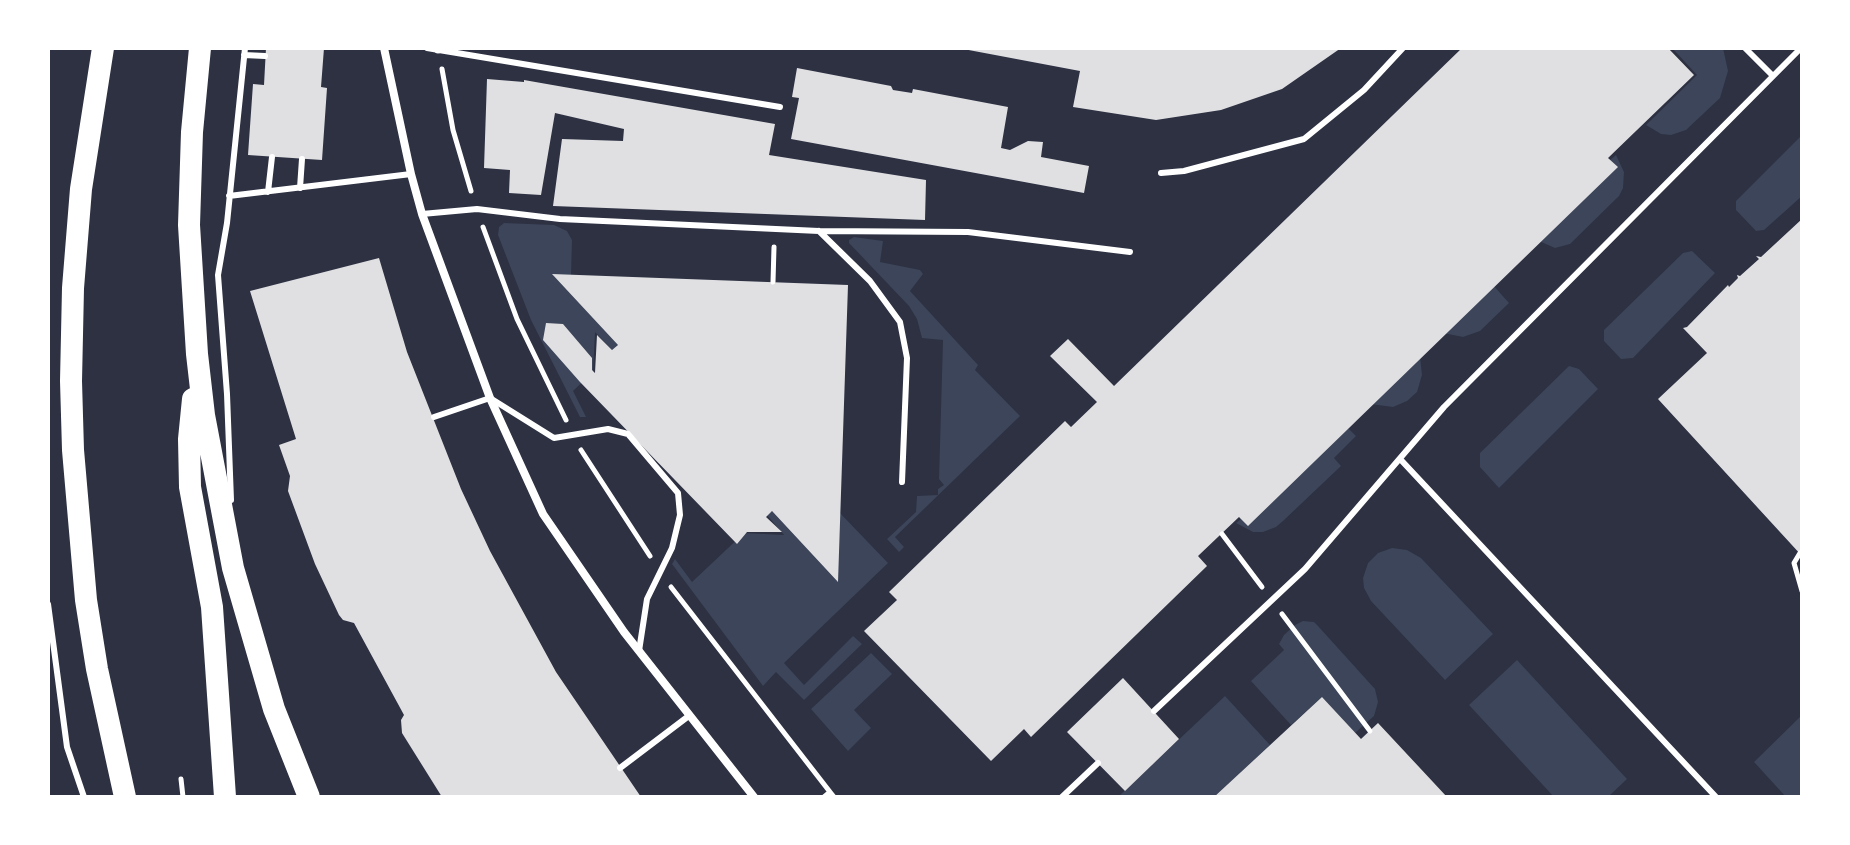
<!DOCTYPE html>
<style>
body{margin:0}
#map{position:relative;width:1850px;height:845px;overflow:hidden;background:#2d3142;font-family:"Asap Condensed",sans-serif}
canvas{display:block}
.frame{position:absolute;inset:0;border:50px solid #fff;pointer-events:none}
</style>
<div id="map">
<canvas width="1850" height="845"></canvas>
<div class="frame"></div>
</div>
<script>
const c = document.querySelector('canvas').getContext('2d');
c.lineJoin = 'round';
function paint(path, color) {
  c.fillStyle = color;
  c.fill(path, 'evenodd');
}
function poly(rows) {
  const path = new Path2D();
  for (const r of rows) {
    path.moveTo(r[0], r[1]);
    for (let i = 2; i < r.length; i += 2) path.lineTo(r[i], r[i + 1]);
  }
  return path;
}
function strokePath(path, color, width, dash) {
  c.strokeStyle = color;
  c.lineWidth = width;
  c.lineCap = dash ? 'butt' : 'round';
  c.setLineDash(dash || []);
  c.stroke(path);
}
paint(poly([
 [1672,48,1723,48,1728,71,1720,98,1686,130,1671,135,1661,134,1646,125,1697,75],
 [1802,135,1802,196,1764,230,1756,231,1736,210,1736,201],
 [1616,155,1624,172,1623,188,1619,196,1570,244,1555,248,1539,241,1616,166,1610,160],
 [504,223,554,225,567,231,572,240,571,275,553,275,618,345,612,350,595,332,593,372,573,391,586,417,580,417,531,320,498,235,499,227],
 [854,237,883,241,880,262,920,270,923,274,910,291,978,365,975,370,1020,416,895,537,904,547,899,552,887,539,916,512,917,496,938,495,938,489,944,485,939,479,943,340,922,338,917,319,909,306,849,243,849,240],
 [1692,251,1715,273,1633,358,1621,359,1604,341,1604,330,1683,253],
 [1493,285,1509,303,1480,331,1463,337,1443,333],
 [1420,356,1422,375,1417,392,1407,401,1393,407,1370,404],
 [1569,366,1579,369,1598,389,1499,488,1480,467,1480,453],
 [1347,427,1356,436,1334,458,1341,466,1283,521,1276,527,1263,532,1253,532,1236,523,1241,519,1247,524],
 [772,511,837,581,840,513,888,563,784,663,804,685,853,636,862,644,804,700,776,672,763,686,672,564,675,559,692,582,744,533,784,535,767,515],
 [1392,548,1407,550,1421,558,1493,634,1445,680,1371,601,1364,588,1363,578,1368,563,1378,553],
 [1303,621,1314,622,1318,626,1375,689,1378,702,1374,716,1355,733,1322,697,1291,725,1251,681,1284,650,1279,644,1284,635,1295,625],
 [871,653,892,674,854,710,871,728,848,751,811,709],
 [1517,660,1627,779,1608,797,1554,797,1469,705],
 [1225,696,1270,745,1214,797,1118,797],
 [1802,715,1802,797,1786,797,1754,762]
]), '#3c4559');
paint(poly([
 [266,48,324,48,321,87,327,88,322,160,248,155,253,84,264,85],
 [958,48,1341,48,1282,89,1221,110,1156,120,1073,107,1080,71],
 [1462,48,1668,48,1694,75,1608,158,1618,167,1248,526,1239,517,1198,556,1207,566,1031,737,1024,729,991,761,864,631,897,600,889,592,1065,421,1071,427,1097,402,1050,356,1068,339,1114,386],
 [797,68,891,86,893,90,912,93,913,89,1008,107,1001,148,1010,150,1028,141,1043,142,1041,157,1089,166,1084,193,791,139,799,98,792,97],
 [487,79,524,82,524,80,775,124,769,155,926,180,925,220,553,206,562,139,623,141,624,129,555,113,541,195,509,193,510,170,484,168],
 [1802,219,1802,556,1658,399,1707,353,1683,328,1687,327,1728,285,1729,287,1738,278,1737,275,1740,276,1759,259,1756,256,1761,257],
 [379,258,407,352,461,489,490,551,556,672,641,797,442,797,402,733,401,720,404,715,354,623,343,620,339,615,315,564,288,491,290,476,279,445,296,439,250,291],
 [552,274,848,285,838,582,772,511,766,517,782,532,747,532,737,544,580,382,543,340,546,323,563,324,592,358,592,370,595,373,597,335,612,350,618,345],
 [1123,678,1179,739,1125,791,1067,732],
 [1322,697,1361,739,1378,723,1447,797,1214,797]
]), '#e0e0e3');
strokePath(poly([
 [442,69,453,130,471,191],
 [483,227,517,319,566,420],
 [773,282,774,247],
 [581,450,650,556],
 [1222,534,1262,587],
 [1800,553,1794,563,1802,591],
 [671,587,830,792],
 [1282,614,1370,731],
 [181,779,183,797],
 [824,797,830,792,834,797]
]), '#fff', 5);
strokePath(poly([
 [427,48,780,107],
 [1745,48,1773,76],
 [244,55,265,56],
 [1161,173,1184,171,1304,139,1364,90,1403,48],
 [300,188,302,159],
 [268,192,272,157],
 [229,196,411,174],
 [422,214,477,209,560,219,819,231,968,232,1130,252],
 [819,231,870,281,900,322,907,358,902,482],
 [434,417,490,398,554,438,608,429,628,434,678,493,680,515,672,548,647,599,639,651],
 [1401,460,1716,797],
 [231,500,227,394,218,275,227,223,245,48],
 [48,604,67,747,84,797],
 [1154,711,1305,569,1444,407,1801,48],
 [620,768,690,715],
 [1062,797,1098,763]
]), '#fff', 6);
strokePath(poly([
 [438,48,438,50]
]), '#fff', 7);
strokePath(poly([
 [384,48,411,174,422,214,490,398,543,514,624,632,754,797]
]), '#fff', 8);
strokePath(poly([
 [103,48,81,189,73,288,71,381,73,450,86,600,97,669,125,797],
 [200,48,192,132,189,225,197,354,204,415,233,568,274,709,309,797],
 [193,399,189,439,190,487,212,607,225,797]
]), '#fff', 22);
</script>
